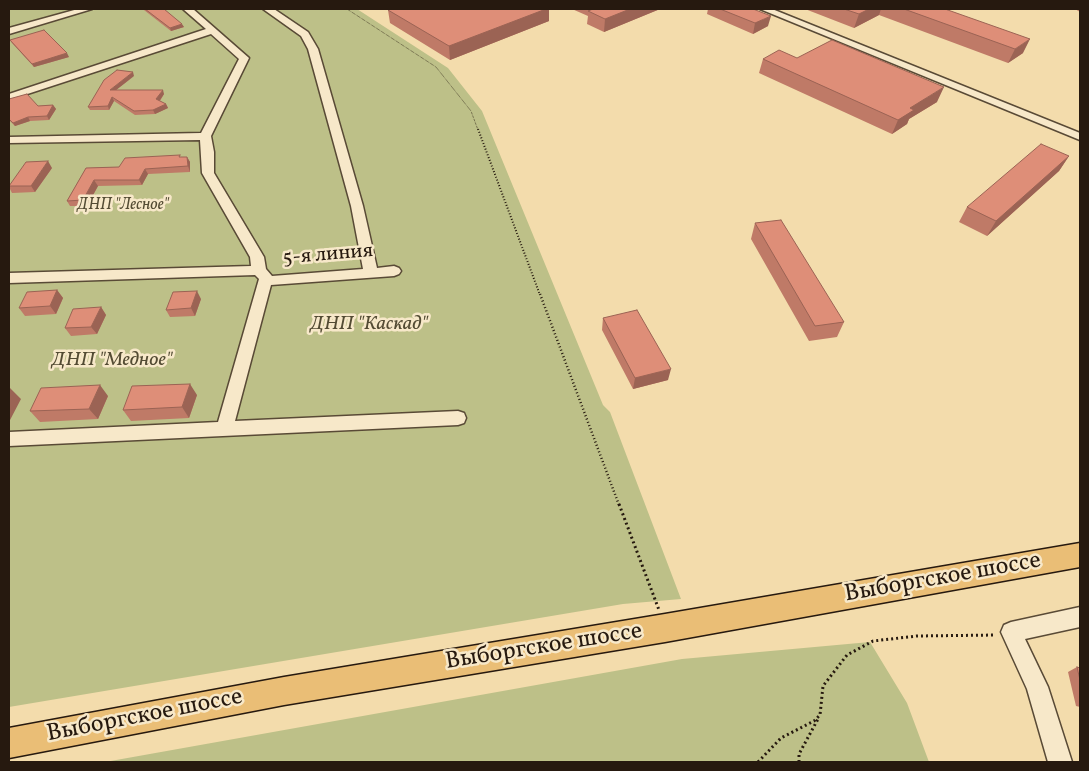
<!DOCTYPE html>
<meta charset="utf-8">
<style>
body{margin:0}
#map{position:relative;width:1089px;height:771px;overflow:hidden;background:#f3dcac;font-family:Vollkorn,serif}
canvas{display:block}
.frame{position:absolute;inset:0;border:10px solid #26190f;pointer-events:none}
</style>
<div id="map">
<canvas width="1089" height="771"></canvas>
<div class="frame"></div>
</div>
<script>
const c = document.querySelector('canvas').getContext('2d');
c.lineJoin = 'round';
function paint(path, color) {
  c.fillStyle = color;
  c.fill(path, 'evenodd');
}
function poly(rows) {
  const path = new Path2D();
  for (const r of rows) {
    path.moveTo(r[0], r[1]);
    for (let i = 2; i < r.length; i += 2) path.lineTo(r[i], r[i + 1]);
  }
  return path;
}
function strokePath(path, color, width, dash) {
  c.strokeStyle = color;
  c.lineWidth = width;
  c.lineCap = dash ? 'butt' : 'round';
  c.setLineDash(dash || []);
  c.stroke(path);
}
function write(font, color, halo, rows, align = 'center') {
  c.font = font + ' Vollkorn,serif';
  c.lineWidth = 5;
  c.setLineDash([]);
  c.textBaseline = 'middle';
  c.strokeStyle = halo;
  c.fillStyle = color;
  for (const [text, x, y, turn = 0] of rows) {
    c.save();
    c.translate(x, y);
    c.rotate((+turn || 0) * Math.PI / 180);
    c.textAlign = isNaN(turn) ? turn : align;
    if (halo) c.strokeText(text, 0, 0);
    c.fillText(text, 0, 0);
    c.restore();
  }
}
paint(poly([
 [9,9,357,9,448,68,482,111,603,405,610,412,681,599,623,604,9,707],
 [870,642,907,703,929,762,105,762,682,659]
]), '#bdc088');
const minor = poly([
 [78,9,92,9,9,34,9,28,78,9],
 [183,9,193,9,249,58,211,136,214,152,214,173,264,257,266,269,272,276,363,269,351,206,308,49,301,36,263,9,274,9,308,32,318,49,363,206,377,268,394,266,399,268,401,271,399,274,394,276,271,285,235,421,458,411,464,413,466,418,464,423,458,425,9,446,9,432,218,422,259,279,255,275,9,283,9,273,251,266,250,257,202,173,200,140,9,143,9,137,201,133,239,59,211,34,9,100,9,94,206,29,183,9],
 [760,9,772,9,1080,133,1080,140,760,9],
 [1080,607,1080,627,1025,639,1048,687,1072,762,1048,762,1027,689,1001,632,1004,625,1011,622,1080,607]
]);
const major = poly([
 [1080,543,1080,567,665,642,284,705,9,758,9,728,284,677,665,614,1080,543]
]);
strokePath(minor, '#594a36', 3);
strokePath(major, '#26190f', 3);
strokePath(poly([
 [347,9,436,67,471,111,478,130]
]), '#26190f', 1, [0.5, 1]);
strokePath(poly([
 [478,129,540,295]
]), '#26190f', 2, [1, 2]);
strokePath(poly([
 [540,294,619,505]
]), '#26190f', 2.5, [1, 2.5]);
strokePath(poly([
 [619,504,659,610],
 [758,762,781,738,814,721,820,715,823,686,847,655,873,641,917,636,996,635],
 [799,762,799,754,818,719]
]), '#26190f', 3, [2, 3]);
paint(minor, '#f7e8c9');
paint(major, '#eabe76');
paint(poly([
 [143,9,164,9,184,27,171,31,144,10],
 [391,9,549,9,549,21,450,60,390,23,388,10],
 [572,9,660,9,604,32,587,24,588,16],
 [708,9,753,9,768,26,753,34,707,14],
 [805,9,945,9,1023,53,1008,63,879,15,854,28],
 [1075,9,1080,9,1080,12],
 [10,40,69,57,34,67,12,43],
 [797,58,937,102,909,119,907,124,892,134,759,73,763,59],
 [134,76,116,90,164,94,160,101,166,104,168,108,155,114,135,115,114,101,109,110,90,110,88,107],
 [9,99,38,106,53,105,56,109,49,120,30,121,15,126,9,120],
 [1069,156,1059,171,987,236,959,222,967,207],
 [181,157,187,157,190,162,190,172,148,174,142,185,98,186,87,206,70,206,67,201,86,168,119,167],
 [52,168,35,192,12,193,9,187,9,185],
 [755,223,844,322,837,337,809,341,751,239],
 [57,290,63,298,56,314,25,316,19,308],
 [201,299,195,316,170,317,166,310],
 [101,307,106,315,97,334,71,336,65,328],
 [603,318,668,380,633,389,602,330],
 [197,395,189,418,131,421,123,410],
 [108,396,98,419,40,422,30,411],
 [1077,667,1080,668,1080,707,1076,706,1068,672]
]), '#bf7a67');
paint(poly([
 [546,9,549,9,549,21,450,60,449,46],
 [630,9,660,9,604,32,605,19],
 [869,9,881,9,879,15,854,28,859,14],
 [771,16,768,26,753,34,755,23],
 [182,24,184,27,171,31,170,28],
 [1030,39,1023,53,1008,63,1015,49],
 [67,53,69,57,34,67,32,64],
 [133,72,134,76,111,94,110,90],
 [944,87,937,102,909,119,907,124,892,134,898,120,910,108],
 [163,90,164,94,158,103,156,99],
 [112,97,114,101,109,110,108,106],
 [166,104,168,108,155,114,153,110],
 [53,105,56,109,49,120,47,116],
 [28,117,30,121,15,126,13,123],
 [1069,156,1059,171,987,236,996,221],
 [187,157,190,162,190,172,188,166],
 [48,161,52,168,35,192,31,186],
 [145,169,148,174,142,185,139,180],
 [94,180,98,186,87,206,83,200],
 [57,290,63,298,56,314,50,306],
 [197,291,201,299,195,316,191,308],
 [101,307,106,315,97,334,91,327],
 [671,369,668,380,633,389,635,378],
 [190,384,197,395,189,418,182,407],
 [100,385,108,396,98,419,89,409],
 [10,388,21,399,9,422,9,391]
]), '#9b6354');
const building = poly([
 [145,9,164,9,182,24,170,28,145,9],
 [391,9,546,9,449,46,388,10,391,9],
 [593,9,630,9,605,19,588,11,593,9],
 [720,9,753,9,771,16,755,23,720,9],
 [844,9,869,9,859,14,844,9],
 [904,9,945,9,1030,39,1015,49,904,9],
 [44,30,67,53,32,64,10,40,44,30],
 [832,40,944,87,910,108,914,110,898,120,763,59,779,50,797,58,832,40],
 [117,70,133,72,110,90,163,90,156,99,166,104,153,110,134,111,112,97,108,106,88,107,104,80,117,70],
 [27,94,38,106,53,105,47,116,28,117,13,123,9,119,9,99,27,94],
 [1041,144,1069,156,996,221,967,207,1041,144],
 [180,155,179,157,187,157,188,166,145,169,139,180,94,180,83,200,67,201,86,168,119,167,125,158,180,155],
 [48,161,31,186,9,186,26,162,48,161],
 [781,220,844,322,815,326,755,223,781,220],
 [57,290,50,306,19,308,27,292,57,290],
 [197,291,191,308,166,310,173,292,197,291],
 [101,307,91,327,65,328,73,309,101,307],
 [637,310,671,369,635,378,603,318,637,310],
 [190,384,182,407,123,410,132,386,190,384],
 [100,385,89,409,30,411,41,388,100,385],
 [1077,667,1080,668,1080,680,1077,667]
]);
paint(building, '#de8e78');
strokePath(building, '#9b6354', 1);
write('italic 16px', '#534b33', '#f7e8c9', [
 ["ДНП \"Лесное\"",123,206]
]);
write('20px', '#26190f', '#f7e8c9', [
 ["5-я линия",328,256,-5]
]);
write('italic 20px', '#534b33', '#f7e8c9', [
 ["ДНП \"Каскад\"",369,325],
 ["ДНП \"Медное\"",112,361]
]);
write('24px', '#26190f', '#f7e8c9', [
 ["Выборгское шоссе",943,579,-10],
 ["Выборгское шоссе",544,648,-9],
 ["Выборгское шоссе",145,717,-11]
]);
</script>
